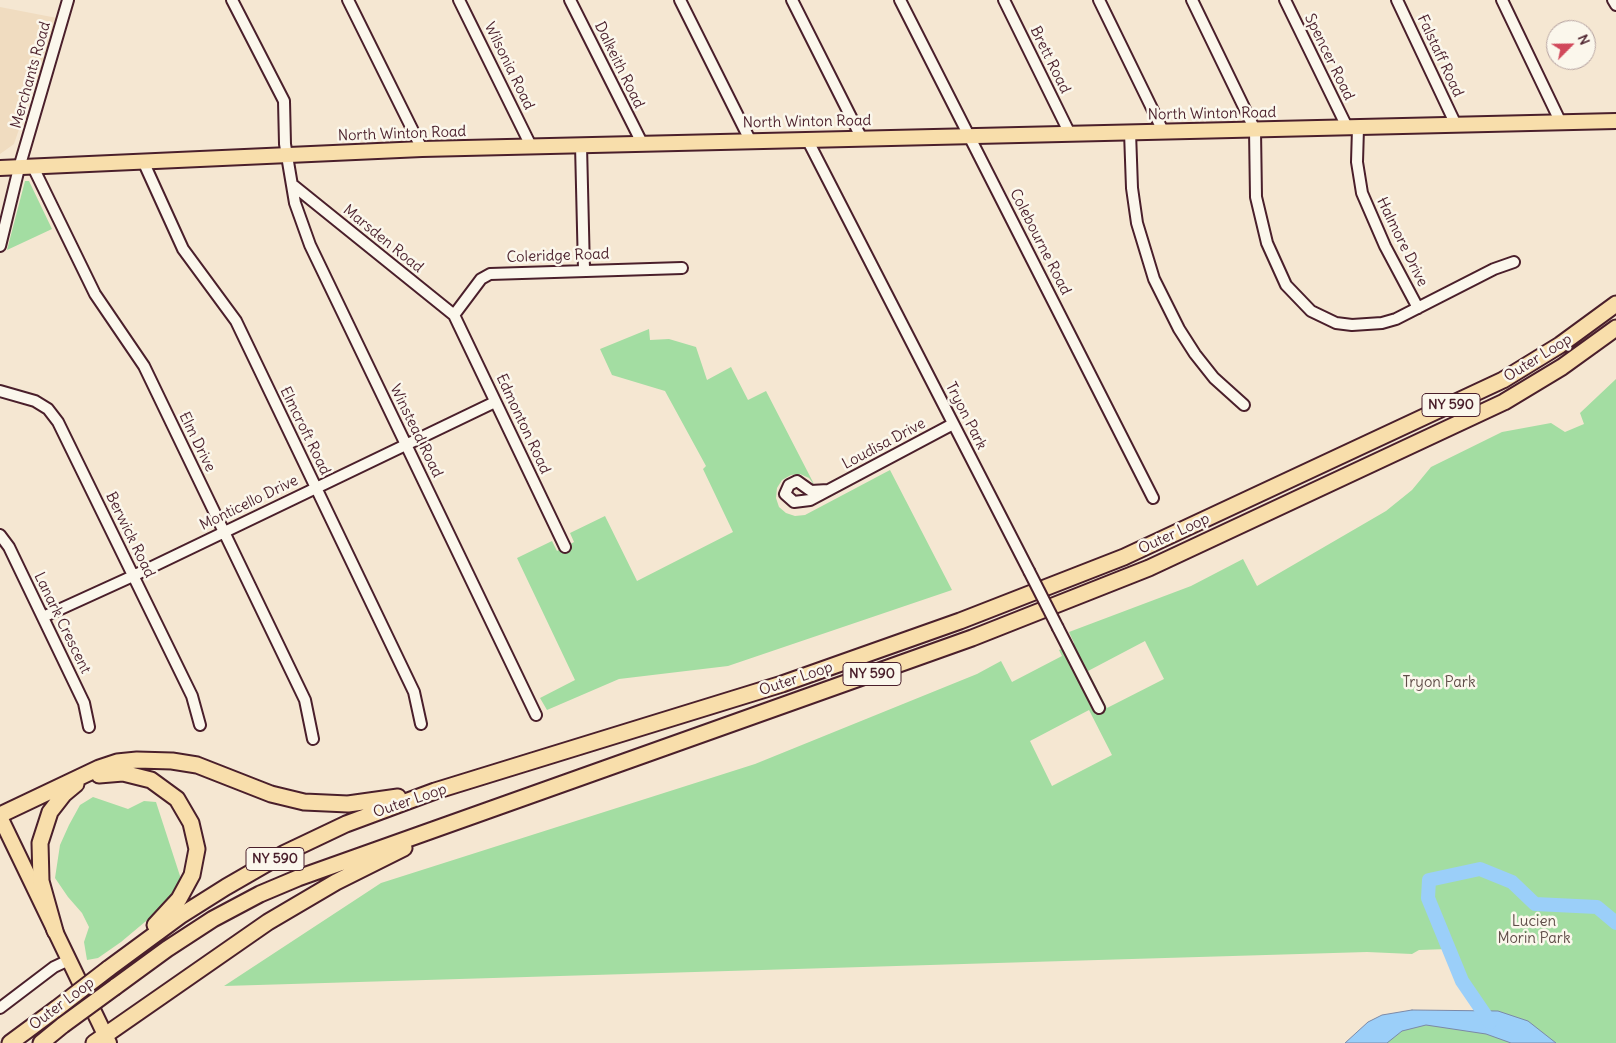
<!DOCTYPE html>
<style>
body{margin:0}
#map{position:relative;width:1616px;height:1043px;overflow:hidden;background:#f5e7d2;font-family:Delius,sans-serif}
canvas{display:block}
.north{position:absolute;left:1546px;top:20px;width:50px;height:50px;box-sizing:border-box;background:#fbf7ec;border:1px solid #b4a19f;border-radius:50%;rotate:67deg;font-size:14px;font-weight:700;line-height:20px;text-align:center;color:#4a1f2b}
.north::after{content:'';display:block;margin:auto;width:18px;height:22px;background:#d1495b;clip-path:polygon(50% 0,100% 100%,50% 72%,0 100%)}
</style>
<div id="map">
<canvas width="1616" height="1043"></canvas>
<div class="north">N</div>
</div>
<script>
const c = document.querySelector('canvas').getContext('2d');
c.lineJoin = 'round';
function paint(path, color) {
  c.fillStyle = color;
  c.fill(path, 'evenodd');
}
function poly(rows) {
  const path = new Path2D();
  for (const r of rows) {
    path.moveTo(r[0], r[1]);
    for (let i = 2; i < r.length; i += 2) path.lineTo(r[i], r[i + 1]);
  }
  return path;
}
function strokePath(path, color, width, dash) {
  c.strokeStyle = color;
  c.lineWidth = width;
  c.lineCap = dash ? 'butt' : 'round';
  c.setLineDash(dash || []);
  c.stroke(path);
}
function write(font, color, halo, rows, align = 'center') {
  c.font = font + ' Delius,sans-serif';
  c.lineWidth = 5;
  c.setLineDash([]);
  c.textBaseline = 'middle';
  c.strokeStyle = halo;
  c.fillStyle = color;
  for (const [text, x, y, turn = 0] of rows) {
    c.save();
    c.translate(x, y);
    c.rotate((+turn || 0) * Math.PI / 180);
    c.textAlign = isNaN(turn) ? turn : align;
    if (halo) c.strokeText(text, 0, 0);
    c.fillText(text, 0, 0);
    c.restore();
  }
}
paint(poly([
 [0,7,57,18,39,79,31,94,14,144,0,154]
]), '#f0dcc0');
paint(poly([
 [25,181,29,181,52,229,7,250],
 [649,329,650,340,669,339,696,347,707,380,731,367,748,400,766,391,815,486,809,478,800,474,791,475,782,480,777,488,776,498,779,507,786,513,795,516,805,515,890,470,952,590,728,666,619,679,547,710,540,698,575,680,517,558,552,541,557,551,574,542,570,533,605,516,637,581,733,532,703,469,706,466,665,391,612,375,600,349],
 [1616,379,1616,1043,1369,1043,1380,1034,1485,1011,1482,1010,1462,981,1449,949,1419,950,1412,954,1367,952,224,986,381,883,755,764,977,674,1001,661,1012,682,1062,656,1059,650,1074,643,1069,632,1191,586,1243,559,1257,586,1386,511,1412,490,1431,467,1502,432,1551,423,1565,432,1584,424,1580,413],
 [1145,641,1164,679,1107,708,1088,671],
 [1089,710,1112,755,1052,786,1030,741],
 [93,797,128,809,144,801,156,802,181,879,172,895,158,911,121,942,98,958,87,960,84,942,89,927,82,913,68,897,55,878,60,845,69,825,80,805]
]), '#a3dda2');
const water = poly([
 [1412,1010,1498,1011,1528,1021,1556,1043,1511,1043,1486,1034,1426,1025,1402,1031,1387,1043,1345,1043,1368,1022,1382,1015,1412,1010]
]);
paint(water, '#9bcff9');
strokePath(water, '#7b89a7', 1);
strokePath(poly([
 [1490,1022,1462,981,1428,898,1429,880,1480,869,1512,882,1535,904,1597,907,1616,923]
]), '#9bcff9', 14);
const minor = poly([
 [232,0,284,101,285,144,295,203,310,245,536,715],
 [348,0,422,149],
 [459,0,531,146],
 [570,0,642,143],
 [680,0,750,140],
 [792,0,861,137],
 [900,0,1153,498],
 [1004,0,1070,134],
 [1099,0,1163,131],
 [1192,0,1255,130,1256,197,1267,243,1286,285,1311,311,1336,323,1352,325,1382,323,1396,319,1494,269,1514,262],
 [1285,0,1347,127],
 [1397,0,1456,125],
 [1502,0,1561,123],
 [1613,0,1616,5],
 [1358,128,1357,162,1362,193,1385,246,1418,308],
 [1130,132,1132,188,1137,223,1154,279,1179,329,1195,354,1214,378,1244,405],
 [807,139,1029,571],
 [581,145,584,270],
 [143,161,183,249,236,321,414,692,421,724],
 [33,167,95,294,144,366,305,700,313,739],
 [294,186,454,315,565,547],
 [0,246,19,168,68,0],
 [454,315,481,279,490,274,682,268],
 [0,391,35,401,48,409,58,422,192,696,200,725],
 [828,490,811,491,797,481,789,485,785,494,794,502,810,500,953,424],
 [0,535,9,547,84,703,89,727],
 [43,617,133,576,495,402],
 [1058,628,1099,708],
 [0,1008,54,967,69,960]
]);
const major = poly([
 [0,168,422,149,1616,121],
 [0,817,109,1043]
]);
const highway = poly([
 [99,775,123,773,151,780,177,799,191,823,197,849,192,875,179,899,155,925],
 [0,815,99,768,117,762,137,760,172,761,197,765,271,794,304,802,348,804,398,797],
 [55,931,41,881,40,843,50,812,64,794,76,784],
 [108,969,180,916,226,887,285,853,346,824,435,791,782,684,960,621,1124,557,1503,380,1560,345,1616,304],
 [115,987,167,949,213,919,260,894,298,878,972,638,1149,568,1504,402,1562,367,1616,328],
 [10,1043,56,1009],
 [41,1043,63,1025],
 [94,1043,268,922,336,882,404,848]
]);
strokePath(minor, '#4a1f2b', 14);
strokePath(major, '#4a1f2b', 18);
strokePath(highway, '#4a1f2b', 19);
strokePath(minor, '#fbf7ec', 10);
strokePath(major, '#f8deab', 14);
strokePath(highway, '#f8deab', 15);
const minorBridge = poly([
 [1029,571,1058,628]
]);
const highwayBridge = poly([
 [56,1009,108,969],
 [63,1025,115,987]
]);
strokePath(minorBridge, '#4a1f2b', 14, []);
strokePath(highwayBridge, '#4a1f2b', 19, []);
strokePath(minorBridge, '#fbf7ec', 10);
strokePath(highwayBridge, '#f8deab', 15);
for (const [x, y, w] of [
 [1451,405,58],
 [872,674,58],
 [275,859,58]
]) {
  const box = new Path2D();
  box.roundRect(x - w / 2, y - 11.5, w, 23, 4);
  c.fillStyle = '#fbf7ec';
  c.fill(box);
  strokePath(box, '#4a1f2b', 1);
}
write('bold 14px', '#4a1f2b', null, [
 ["NY 590",1451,405],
 ["NY 590",872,674],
 ["NY 590",275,859]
]);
write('15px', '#4a1f2b', '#fbf7ec', [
 ["Falstaff Road",1440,56,65],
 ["Spencer Road",1329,57,64],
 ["Brett Road",1050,60,64],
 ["Dalkeith Road",619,65,64],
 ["Wilsonia Road",509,66,64],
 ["Merchants Road",31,75,-74],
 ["North Winton Road",1212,114,-1],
 ["North Winton Road",807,122,-1],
 ["North Winton Road",402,134,-2],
 ["Marsden Road",383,239,39],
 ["Colebourne Road",1040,242,63],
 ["Halmore Drive",1402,242,64],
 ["Coleridge Road",558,256,-2],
 ["Outer Loop",1538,358,-32],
 ["Tryon Park",966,416,63],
 ["Edmonton Road",523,424,65],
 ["Elmcroft Road",305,431,64],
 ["Winstead Road",416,431,64],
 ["Elm Drive",197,442,64],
 ["Loudisa Drive",884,444,-28],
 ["Monticello Drive",249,503,-26],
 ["Outer Loop",1174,534,-25],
 ["Berwick Road",130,535,64],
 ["Lanark Crescent",62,623,64],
 ["Outer Loop",796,679,-19],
 ["Outer Loop",410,801,-19],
 ["Outer Loop",62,1004,-37]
]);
write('15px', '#604e49', '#fbf7ec', [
 ["Tryon Park",1439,683],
 ["Lucien",1534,922],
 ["Morin Park",1534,939]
]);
</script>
